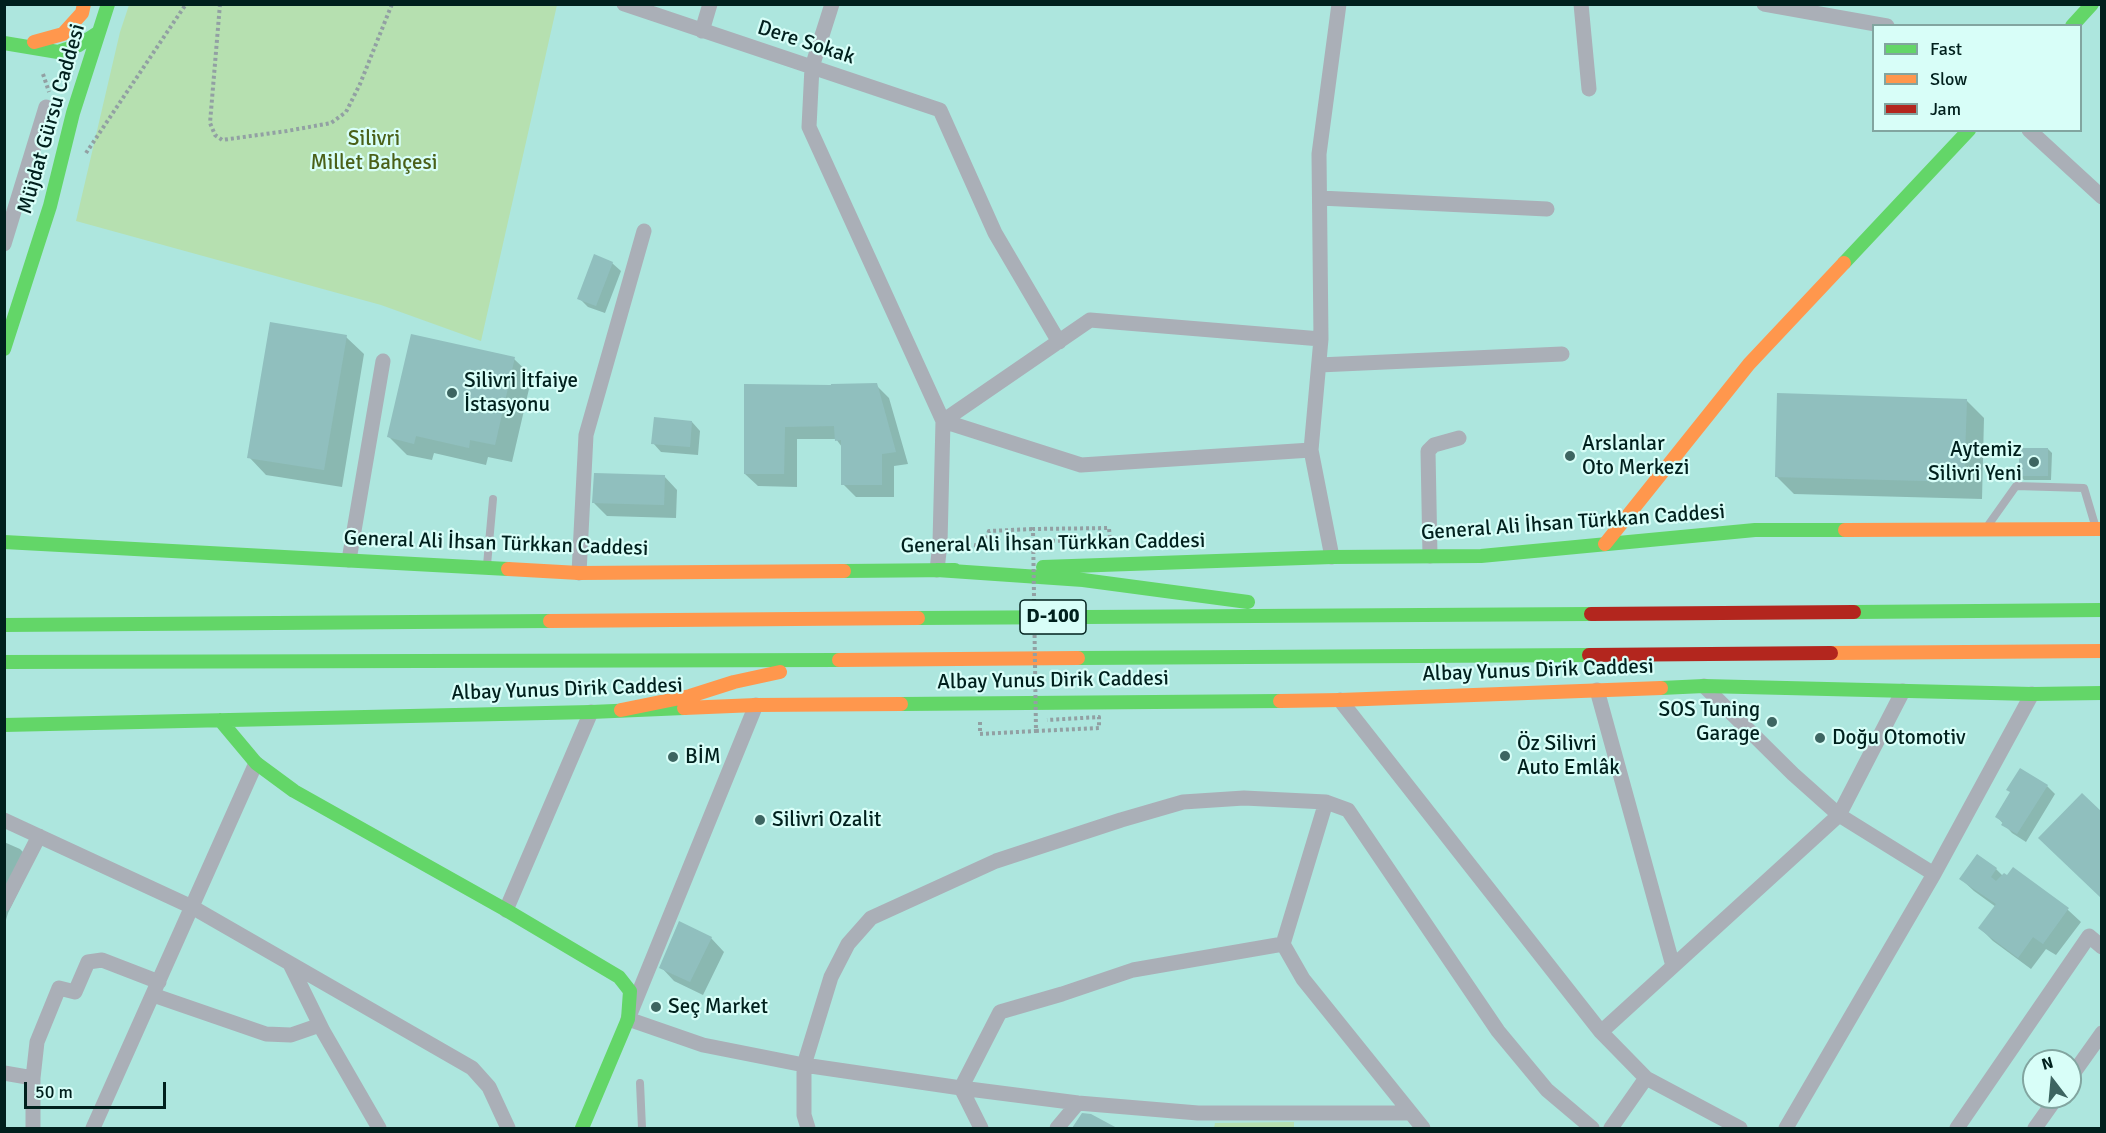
<!DOCTYPE html>
<meta charset="utf-8">
<style>
body{margin:0}
#map{position:relative;width:2106px;height:1133px;overflow:hidden;background:#ade6de;font-family:Signika,sans-serif}
canvas{display:block}
.frame{position:absolute;inset:0;border:6px solid #00201d;pointer-events:none}
.legend{position:absolute;left:1872px;top:24px;width:210px;height:108px;box-sizing:border-box;background:#d8fef8;border:2px solid #82a5a0;margin:0;padding:8px 10px;list-style:none;font-size:18px;color:#00201d}
.legend li{display:flex;align-items:center;gap:12px;height:30px}
.legend b{width:30px;border:2px solid #82a5a0}
.north{position:absolute;left:2022px;top:1049px;width:60px;height:60px;box-sizing:border-box;background:#d8fef8;border:2px solid #82a5a0;border-radius:50%;rotate:344deg;font-size:16px;font-weight:700;line-height:24px;text-align:center;color:#00201d}
.north::after{content:'';display:block;margin:auto;width:21px;height:27px;background:#3d6561;clip-path:polygon(50% 0,100% 100%,50% 72%,0 100%)}
.scale{position:absolute;left:24px;top:1082px;width:142px;height:27px;box-sizing:border-box;border:3px solid #00201d;border-top:0;padding-left:8px;font-size:18px;line-height:21px;white-space:nowrap;color:#00201d;-webkit-text-stroke:4px #d8fef8;paint-order:stroke}
</style>
<div id="map">
<canvas width="2106" height="1133"></canvas>
<div class="frame"></div>
<ul class="legend">
<li><b style="height:8px;background:#63d668"></b>Fast</li>
<li><b style="height:8px;background:#ff974d"></b>Slow</li>
<li><b style="height:8px;background:#b3261e"></b>Jam</li>
</ul>
<div class="north">N</div>
<div class="scale">50 m</div>
</div>
<script>
const c = document.querySelector('canvas').getContext('2d');
c.lineJoin = 'round';
function paint(path, color) {
  c.fillStyle = color;
  c.fill(path, 'evenodd');
}
function poly(rows) {
  const path = new Path2D();
  for (const r of rows) {
    path.moveTo(r[0], r[1]);
    for (let i = 2; i < r.length; i += 2) path.lineTo(r[i], r[i + 1]);
  }
  return path;
}
function strokePath(path, color, width, dash) {
  c.strokeStyle = color;
  c.lineWidth = width;
  c.lineCap = dash ? 'butt' : 'round';
  c.setLineDash(dash || []);
  c.stroke(path);
}
function write(font, color, halo, rows, align = 'center') {
  c.font = font + ' Signika,sans-serif';
  c.lineWidth = 4.5;
  c.setLineDash([]);
  c.textBaseline = 'middle';
  c.strokeStyle = halo;
  c.fillStyle = color;
  for (const [text, x, y, turn = 0] of rows) {
    c.save();
    c.translate(x, y);
    c.rotate((+turn || 0) * Math.PI / 180);
    c.textAlign = isNaN(turn) ? turn : align;
    if (halo) c.strokeText(text, 0, 0);
    c.fillText(text, 0, 0);
    c.restore();
  }
}
paint(poly([
 [129,5,557,5,481,341,381,305,76,221,120,32],
 [1294,1122,1294,1128,1214,1128,1215,1123]
]), '#b6e0b0');
paint(poly([
 [612,263,621,271,605,313,588,307,579,298],
 [346,337,364,354,342,487,266,475,249,457],
 [514,359,532,376,512,462,488,457,486,465,434,453,432,460,407,455,389,437],
 [876,385,889,398,908,464,894,466,894,497,856,497,843,484,842,447,836,439,797,439,797,487,758,486,745,474,746,386],
 [1966,400,1984,418,1982,499,1794,494,1776,476],
 [692,422,700,431,698,455,661,452,653,443],
 [2048,449,2052,453,2051,480,2024,480,2020,476],
 [664,476,677,490,676,518,607,516,594,503],
 [2047,786,2055,794,2026,842,2012,833,1997,817],
 [4,842,20,849,33,862,8,913,4,927],
 [1996,869,2003,876,2007,877,2013,869,2068,910,2081,922,2056,955,2046,949,2031,969,1993,941,1980,928,1996,907,1974,891,1961,879],
 [711,938,724,952,703,995,674,981,661,967],
 [1083,1115,1090,1115,1114,1128,1074,1128]
]), '#0003');
paint(poly([
 [594,254,613,262,596,306,577,299],
 [270,322,347,335,324,470,247,458],
 [411,334,515,357,495,445,470,440,469,448,416,436,414,444,387,437],
 [877,383,896,452,882,454,882,485,841,485,841,440,835,441,834,426,785,427,784,474,744,474,744,384,831,385,831,384],
 [1777,393,1967,399,1964,482,1775,477],
 [654,417,692,421,690,447,651,444],
 [2019,448,2048,448,2048,476,2019,476],
 [594,473,665,475,664,505,592,503],
 [2020,768,2048,785,2017,834,2001,825,2003,822,1995,817,2010,792,2006,790],
 [2082,793,2102,812,2102,899,2038,838],
 [1977,854,1997,868,1991,877,1996,881,2004,873,2007,875,2013,867,2069,908,2043,944,2033,937,2018,958,1978,928,1996,904,1959,879],
 [679,921,712,937,690,982,659,968],
 [1082,1113,1091,1114,1117,1128,1072,1128]
]), '#90bfbe');
strokePath(poly([
 [220,4,210,123,215,135,222,140,287,131,331,123,346,112,360,84,392,4],
 [43,74,49,92],
 [86,153,186,4],
 [956,544,984,546,989,531,1033,529],
 [980,722,980,734,1036,731]
]), '#92a0a3', 4, [3, 3]);
strokePath(poly([
 [1989,524,2016,486,2084,488,2095,525],
 [487,565,493,499],
 [640,1083,642,1128]
]), '#aaafb7', 8);
strokePath(poly([
 [624,4,940,110,995,233,1059,342],
 [832,4,812,67,809,127,943,421,940,543,937,570],
 [1581,4,1589,89],
 [1764,4,1887,26],
 [702,31,710,4],
 [2029,130,2102,197],
 [1320,198,1547,209],
 [4,244,46,107],
 [1319,365,1562,354],
 [943,421,1090,320,1321,339],
 [943,421,1081,465,1311,450],
 [1430,556,1428,451,1434,445,1459,438],
 [1332,557,1311,450,1321,339,1319,154,1339,4],
 [349,560,383,361],
 [579,573,586,435,644,231],
 [1704,686,1793,774,1839,815,1934,874],
 [1597,690,1673,966],
 [1340,700,1601,1032,1646,1078,1740,1128],
 [756,705,628,1019,703,1045,804,1065,961,1088,1078,1103,1198,1113,1410,1113],
 [4,820,192,907,472,1068,489,1087,508,1128],
 [4,904,39,836],
 [506,910,591,712],
 [1283,944,1326,802],
 [290,964,323,1031,379,1128],
 [153,995,266,1034,291,1035,320,1025],
 [1601,1032,1839,815,1903,691],
 [4,1073,33,1078],
 [2070,1078,2102,1033],
 [33,1128,33,1078,37,1042,59,988,75,992,88,962,102,960,159,982],
 [93,1128,256,763],
 [808,1128,804,1115,804,1065,831,977,848,944,871,918,996,861,1121,820,1183,802,1244,798,1326,802,1348,810,1498,1031,1547,1090,1592,1128],
 [981,1128,961,1088,1000,1012,1062,994,1133,970,1283,944,1303,979,1423,1128],
 [1057,1128,1078,1103],
 [1611,1128,1646,1078],
 [1786,1128,1934,874,2032,694],
 [1957,1128,2089,936,2102,947],
 [2035,1128,2057,1097]
]), '#aaafb7', 15);
strokePath(poly([
 [2072,26,2092,4],
 [4,43,58,52,79,45,99,32],
 [1844,263,1969,130],
 [4,349,50,206,73,113,108,4],
 [4,542,508,569],
 [1043,567,1332,557,1481,556,1755,530,1845,530],
 [937,570,1083,580,1248,602],
 [844,571,955,570],
 [1854,612,2102,610],
 [918,618,1591,614],
 [4,625,550,621],
 [1078,658,1589,655],
 [4,662,839,660],
 [1661,688,1704,686,2032,694,2102,693],
 [901,704,1280,701],
 [220,720,256,763,294,791,506,910,619,977,630,991,628,1019,582,1128],
 [4,725,591,712,684,708]
]), '#63d668', 14);
strokePath(poly([
 [34,42,63,34,82,13,84,4],
 [1845,530,2102,529],
 [1605,544,1749,364,1844,263],
 [508,569,579,573,844,571],
 [550,621,918,618],
 [1831,653,2102,651],
 [839,660,1078,658],
 [1280,701,1340,700,1661,688],
 [684,708,756,705,901,704],
 [621,710,690,696,734,682,780,672]
]), '#ff974d', 14);
strokePath(poly([
 [1591,614,1854,612],
 [1589,655,1831,653]
]), '#b3261e', 14);
strokePath(poly([
 [1046,541,1110,540,1109,528,1033,529,1036,731,1099,728,1099,717,1047,720]
]), '#92a0a3', 4, [3, 3]);
for (const [x, y, r, color] of [
 [452,393,6,"#3d6561"],
 [1570,456,6,"#3d6561"],
 [2034,462,6,"#3d6561"],
 [1772,722,6,"#3d6561"],
 [1820,738,6,"#3d6561"],
 [1505,756,6,"#3d6561"],
 [673,757,6,"#3d6561"],
 [760,820,6,"#3d6561"],
 [656,1007,6,"#3d6561"]
]) {
  const dot = new Path2D();
  dot.arc(x, y, r, 0, 2 * Math.PI);
  c.fillStyle = color;
  c.fill(dot);
  strokePath(dot, '#d8fef8', 2);
}
for (const [x, y, w] of [
 [1053,617,66]
]) {
  const box = new Path2D();
  box.roundRect(x - w / 2, y - 17, w, 34, 4.5);
  c.fillStyle = '#d8fef8';
  c.fill(box);
  strokePath(box, '#00201d', 1.5);
}
write('bold 20px', '#00201d', null, [
 ["D-100",1053,617]
]);
write('21px', '#00201d', '#d8fef8', [
 ["Dere Sokak",806,43,18],
 ["Müjdat Gürsu Caddesi",52,119,-74],
 ["General Ali İhsan Türkkan Caddesi",1573,523,-4],
 ["General Ali İhsan Türkkan Caddesi",496,544,2],
 ["General Ali İhsan Türkkan Caddesi",1053,544,-1],
 ["Albay Yunus Dirik Caddesi",1538,671,-2],
 ["Albay Yunus Dirik Caddesi",1053,681,-1],
 ["Albay Yunus Dirik Caddesi",567,690,-2]
]);
write('21px', '#4a6018', '#d8fef8', [
 ["Silivri",374,139],
 ["Millet Bahçesi",374,163]
]);
write('21px', '#00201d', '#d8fef8', [
 ["Silivri İtfaiye",464,381],
 ["İstasyonu",464,405],
 ["Arslanlar",1582,444],
 ["Oto Merkezi",1582,468],
 ["Aytemiz",2022,450,"right"],
 ["Silivri Yeni",2022,474,"right"],
 ["SOS Tuning",1760,710,"right"],
 ["Garage",1760,734,"right"],
 ["Doğu Otomotiv",1832,738],
 ["Öz Silivri",1517,744],
 ["Auto Emlâk",1517,768],
 ["BİM",685,757],
 ["Silivri Ozalit",772,820],
 ["Seç Market",668,1007]
], 'left');
</script>
